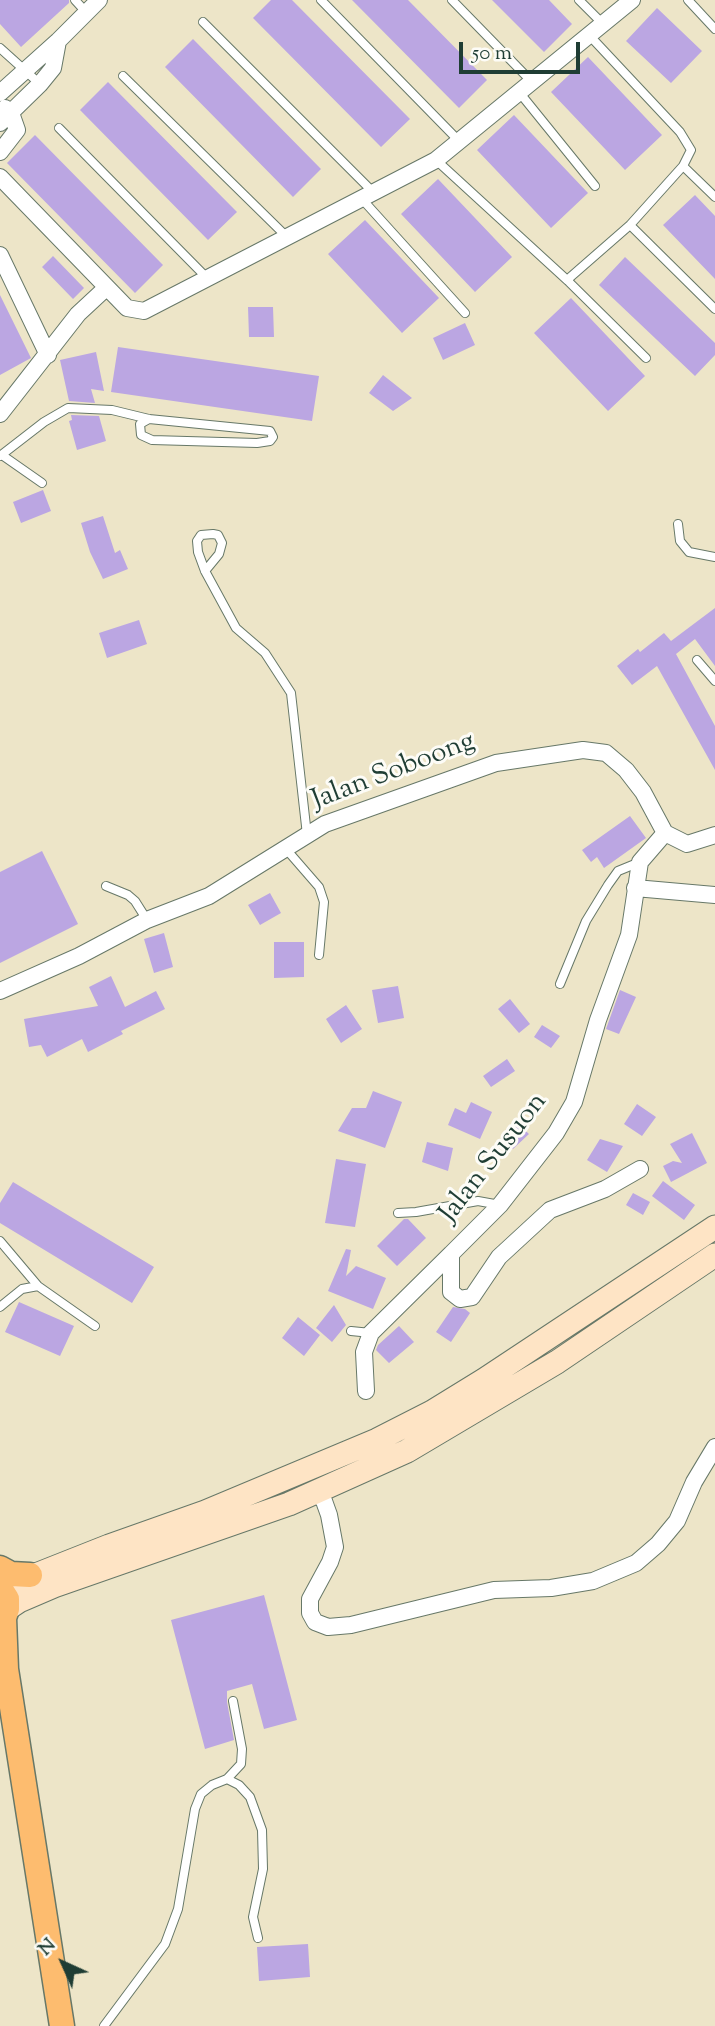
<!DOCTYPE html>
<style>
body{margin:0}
#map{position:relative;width:715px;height:2026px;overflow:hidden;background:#ede5c8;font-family:"Sorts Mill Goudy",serif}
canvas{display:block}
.north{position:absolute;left:28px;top:1928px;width:70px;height:70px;-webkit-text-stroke:5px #fdfcf7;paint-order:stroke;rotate:315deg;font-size:19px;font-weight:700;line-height:28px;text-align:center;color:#1f3d34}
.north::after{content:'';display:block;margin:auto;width:24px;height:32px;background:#1f3d34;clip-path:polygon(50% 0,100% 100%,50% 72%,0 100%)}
.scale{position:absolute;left:459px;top:42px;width:121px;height:32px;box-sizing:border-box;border:4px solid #1f3d34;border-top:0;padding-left:9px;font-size:21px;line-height:24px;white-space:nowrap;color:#1f3d34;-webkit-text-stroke:5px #fdfcf7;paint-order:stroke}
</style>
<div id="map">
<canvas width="715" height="2026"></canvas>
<div class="north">N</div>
<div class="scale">50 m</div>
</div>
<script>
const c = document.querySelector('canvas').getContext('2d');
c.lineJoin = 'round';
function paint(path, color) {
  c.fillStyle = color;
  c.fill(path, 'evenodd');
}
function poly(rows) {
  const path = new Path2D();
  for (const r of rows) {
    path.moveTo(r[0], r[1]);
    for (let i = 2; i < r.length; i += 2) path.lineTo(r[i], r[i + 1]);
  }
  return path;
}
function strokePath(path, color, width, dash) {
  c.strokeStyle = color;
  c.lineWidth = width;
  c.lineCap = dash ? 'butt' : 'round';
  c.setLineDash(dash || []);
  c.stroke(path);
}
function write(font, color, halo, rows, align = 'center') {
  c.font = font + ' "Sorts Mill Goudy",serif';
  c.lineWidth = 6;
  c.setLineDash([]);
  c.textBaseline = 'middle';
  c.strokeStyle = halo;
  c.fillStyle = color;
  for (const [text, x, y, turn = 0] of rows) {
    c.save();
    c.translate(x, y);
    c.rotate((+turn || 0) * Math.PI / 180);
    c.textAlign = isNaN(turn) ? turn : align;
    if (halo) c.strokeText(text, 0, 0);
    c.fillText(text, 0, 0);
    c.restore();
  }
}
paint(poly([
 [0,0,69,0,69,3,21,47,0,24],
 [271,0,292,0,410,119,381,147,253,18],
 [352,0,408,0,487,80,459,108],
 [492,0,549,0,572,24,544,52],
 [657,8,702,51,671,83,626,41],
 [193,39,321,169,293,197,165,67],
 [588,57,662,135,625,170,551,92],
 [108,82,237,212,208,240,80,110],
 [514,115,588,193,551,228,477,150],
 [35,135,163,265,135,293,7,163],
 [438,179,512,257,475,292,401,214],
 [695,195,715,216,715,279,663,225],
 [365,220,439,298,402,333,328,254],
 [53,256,84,288,73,299,42,267],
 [625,257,715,343,715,355,695,376,599,285],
 [0,295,31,358,0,375],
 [571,298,645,376,608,411,534,333],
 [248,307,273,307,274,337,249,337],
 [465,323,475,345,443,360,433,338],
 [118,347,319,376,312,421,111,392],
 [96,352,104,391,91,389,95,403,69,401,60,360],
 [383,375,412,398,393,411,369,393],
 [71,415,99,416,106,441,77,450,69,421,72,420],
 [43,490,51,511,21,523,13,502],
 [103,516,115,553,120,550,128,569,103,579,90,552,81,523],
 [715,608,715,666,695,639,676,654,715,726,715,770,657,666,632,685,617,666,638,649,640,652,664,633,671,641],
 [139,620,147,644,107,658,99,633],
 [630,816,646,838,604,868,597,857,591,862,582,850],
 [42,851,78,924,0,963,0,872],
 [270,893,281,913,260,925,248,905],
 [164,933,173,967,154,973,144,939],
 [274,942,304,942,304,977,274,978],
 [111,976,125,1007,156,991,165,1009,121,1031,123,1034,88,1052,82,1039,47,1057,41,1045,29,1047,24,1019,98,1006,89,987],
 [398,986,404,1018,378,1023,372,990],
 [620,990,636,997,619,1034,606,1029],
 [510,999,530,1024,519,1033,498,1009],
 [346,1005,362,1029,341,1043,326,1019],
 [542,1025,560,1036,551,1048,534,1037],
 [507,1059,515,1071,491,1087,483,1076],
 [373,1091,402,1102,385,1148,338,1131,352,1108,366,1108],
 [471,1102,492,1112,480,1139,448,1125,455,1108,466,1113],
 [637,1104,656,1117,642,1136,624,1124],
 [516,1122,529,1134,513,1149,501,1137],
 [692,1133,707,1163,671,1182,663,1166,673,1161,682,1163,670,1144],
 [600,1139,623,1146,607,1172,587,1160],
 [427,1142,453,1148,448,1171,422,1162],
 [336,1159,366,1164,355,1227,325,1223],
 [663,1181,695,1205,684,1220,652,1196],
 [13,1182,154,1267,132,1303,0,1223,0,1203],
 [633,1193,650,1202,643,1215,626,1205],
 [404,1219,408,1219,426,1238,397,1266,377,1246],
 [346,1249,351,1250,346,1276,356,1266,386,1278,373,1309,328,1291],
 [19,1302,74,1326,60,1356,5,1332],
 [334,1305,346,1325,332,1342,316,1328],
 [453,1307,465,1309,470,1313,451,1342,436,1332],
 [298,1317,320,1335,304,1356,282,1338],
 [399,1326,414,1342,389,1363,376,1350,378,1345],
 [264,1595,297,1720,264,1729,252,1684,227,1691,227,1702,234,1740,205,1749,171,1620],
 [308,1944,310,1977,259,1981,257,1947]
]), '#bba6e2');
const lane = poly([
 [75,0,86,12],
 [321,0,459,141],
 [452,0,532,82],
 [579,0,603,24],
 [688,0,715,29],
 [203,22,373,192],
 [0,48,40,84],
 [123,76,287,237],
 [519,92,595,186],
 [59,128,207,278],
 [436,160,567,280,646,358],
 [683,166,715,197],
 [361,198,465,313],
 [630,225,715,309],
 [567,280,630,225,683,166,691,150,680,132,589,35],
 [2,455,42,483],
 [0,456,44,422,68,408,112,410,149,419,270,431,273,437,270,441,257,443,152,440,141,435,140,424,149,419],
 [678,524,680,541,689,552,715,557],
 [205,571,219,554,222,543,218,535,213,534,201,535,197,541,198,552,205,571,236,628,265,653,291,693,307,835],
 [697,660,715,681],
 [286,849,319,887,324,902,319,955],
 [106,886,128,895,135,901,147,920],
 [560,984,586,921,608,885,618,871,640,862],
 [398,1213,416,1212,478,1201,500,1205],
 [0,1241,38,1286,22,1289,0,1307],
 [38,1286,95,1326],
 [351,1331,371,1333],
 [227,1779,239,1785,250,1797,262,1830,263,1869,253,1917,258,1938],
 [104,2026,165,1944,178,1909,195,1809,201,1794,212,1785,227,1779,241,1764,242,1749,233,1701]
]);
const street = poly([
 [0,93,58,41,99,0],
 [0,123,40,84,53,68,58,41],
 [0,152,17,130,11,113,5,108],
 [0,177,127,308,144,311,436,160,632,0],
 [0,255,48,355],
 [0,414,78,314,106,288],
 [635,888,715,895],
 [0,991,79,956,147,920,209,896,325,824,496,763,583,750,606,753,626,770,643,792,665,833,687,844,715,835],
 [640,1169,605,1189,550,1210,499,1257,472,1297,460,1299,451,1292,451,1254,500,1205,556,1133,574,1102,598,1020,629,935,640,862,665,833],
 [366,1391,364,1352,371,1333,451,1254],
 [316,1492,324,1501,329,1515,335,1547,330,1562,310,1599,310,1613,315,1622,328,1627,351,1625,494,1590,551,1588,593,1581,636,1563,658,1544,677,1521,694,1482,715,1447]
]);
const secondary = poly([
 [13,1584,109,1546,205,1512,377,1440,432,1412,484,1380,715,1227],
 [7,1609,19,1601,54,1586,289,1504,407,1451,557,1362,715,1255]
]);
const primary = poly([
 [0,1568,11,1574,30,1575],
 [0,1588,7,1599,7,1609,4,1618,0,1621],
 [4,1618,6,1669,62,2026]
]);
strokePath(lane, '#677868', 10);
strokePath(street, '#677868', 18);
strokePath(secondary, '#677868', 25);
strokePath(primary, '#677868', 27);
strokePath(lane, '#fff', 8);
strokePath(street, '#fff', 16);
strokePath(secondary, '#fee4c5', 23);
strokePath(primary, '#fdbc6f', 24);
write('28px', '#1f3d34', '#fdfcf7', [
 ["Jalan Soboong",394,773,-21],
 ["Jalan Susuon",495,1159,-52]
]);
</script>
